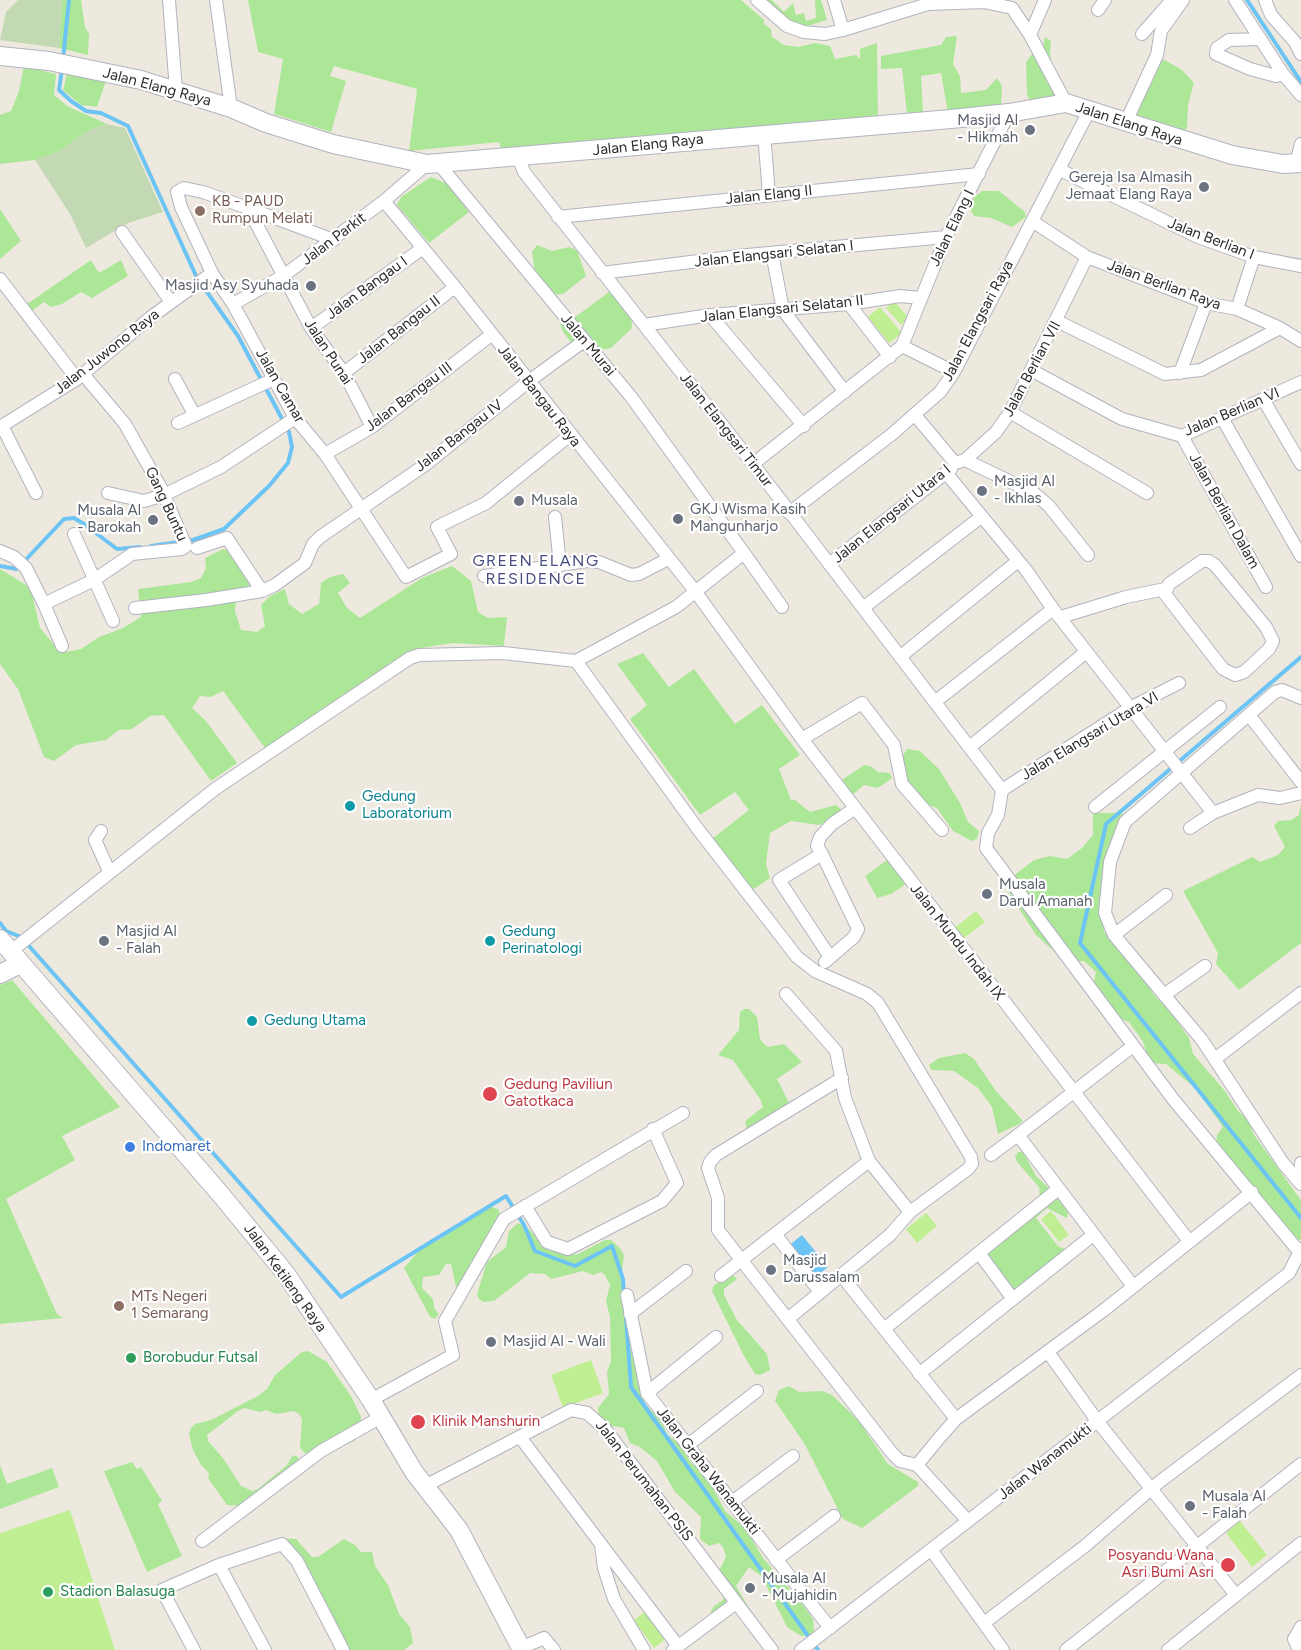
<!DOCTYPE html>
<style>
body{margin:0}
canvas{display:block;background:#eee9de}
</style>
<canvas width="1301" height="1650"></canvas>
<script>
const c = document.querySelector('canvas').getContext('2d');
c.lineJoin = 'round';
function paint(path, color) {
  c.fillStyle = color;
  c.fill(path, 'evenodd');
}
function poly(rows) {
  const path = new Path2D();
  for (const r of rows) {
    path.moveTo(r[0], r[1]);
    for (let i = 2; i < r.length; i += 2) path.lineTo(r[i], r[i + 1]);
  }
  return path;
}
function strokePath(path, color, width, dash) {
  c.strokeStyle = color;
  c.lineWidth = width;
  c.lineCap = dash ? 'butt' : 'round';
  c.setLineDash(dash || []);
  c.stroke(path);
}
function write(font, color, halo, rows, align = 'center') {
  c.font = font + ' Figtree,sans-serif';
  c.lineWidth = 4.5;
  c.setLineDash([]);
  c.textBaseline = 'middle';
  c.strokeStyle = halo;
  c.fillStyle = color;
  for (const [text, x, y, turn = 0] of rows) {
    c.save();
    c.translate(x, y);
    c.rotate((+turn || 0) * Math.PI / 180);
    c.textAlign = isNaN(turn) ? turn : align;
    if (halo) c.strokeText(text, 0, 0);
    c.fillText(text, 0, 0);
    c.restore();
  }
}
paint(poly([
 [62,0,81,0,85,27,89,34,88,55,59,48],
 [248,0,741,0,764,20,764,24,771,29,772,37,784,45,798,47,815,43,830,46,835,59,856,55,860,59,860,49,877,43,878,119,599,143,501,148,499,142,409,151,417,89,334,66,330,76,346,81,331,132,274,114,283,59,258,52],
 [764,0,772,0,784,12,793,3,796,15,804,13,806,21,816,18,815,0,821,0,827,20,800,28,788,23],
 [957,36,953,64,960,76,961,93,986,90,997,78,1002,86,1001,110,948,113,941,73,921,76,923,113,907,114,902,68,881,69,881,56,941,45,946,37],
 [1045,37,1051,41,1050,53,1056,96,1030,100,1027,95,1026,62,1033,53,1043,48],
 [1163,59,1182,70,1194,83,1188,105,1187,128,1180,134,1136,119,1130,106,1146,91],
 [24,66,56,74,54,95,67,106,107,124,89,130,58,152,35,160,0,164,0,115,11,111,19,91],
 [67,73,106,81,97,107,81,105,63,90],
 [431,177,448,184,469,212,429,243,397,205,401,197],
 [982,191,999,191,1025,212,1026,217,1012,227,991,218,974,216,971,211,972,199],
 [0,209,21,241,0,259],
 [537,245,552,251,569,247,577,250,586,276,563,294,553,295,535,272,532,252],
 [91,260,99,273,121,260,128,276,92,298,81,292,62,304,51,307,44,302,32,311,27,304],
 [613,289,621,289,630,296,632,328,611,348,589,352,578,351,563,332,560,324,578,315],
 [223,549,229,550,250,585,237,592,235,611,241,630,257,632,265,626,261,605,270,596,285,589,289,604,302,614,319,604,321,583,330,577,343,574,350,583,338,593,347,608,360,618,422,578,452,566,471,581,478,612,488,618,507,617,504,646,453,643,414,649,265,748,223,691,211,697,200,696,192,708,206,721,237,763,211,781,164,715,150,716,132,729,119,730,106,740,76,745,54,761,44,757,18,689,0,664,0,569,26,585,32,594,40,628,61,653,81,649,99,637,123,628,141,617,138,589,191,582,201,578,206,568,205,558],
 [643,653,669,687,694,669,735,724,762,705,800,755,779,769,791,800,795,800,810,812,836,805,842,810,827,822,819,825,791,821,770,833,766,864,770,878,751,891,713,838,749,810,735,792,700,815,630,719,647,705,617,664],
 [907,749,920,751,939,769,960,803,968,822,979,831,977,839,972,841,953,831,937,808,926,804,911,787,905,777,901,759],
 [864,765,870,766,878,772,890,773,892,778,878,788,864,785,850,797,841,786,842,780],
 [1301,803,1301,943,1239,990,1216,964,1218,953,1183,891,1252,857,1260,862,1278,855,1285,847,1274,826,1278,821,1291,820,1299,815],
 [1093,813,1122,813,1124,818,1103,922,1104,932,1137,969,1154,995,1172,1014,1189,1038,1193,1054,1224,1090,1239,1112,1248,1119,1254,1135,1301,1200,1301,1239,1296,1242,1265,1221,1224,1170,1215,1153,1217,1135,1223,1127,1196,1089,1166,1064,1150,1063,1143,1042,1129,1022,1107,1014,1092,991,1096,972,1084,961,1067,963,1036,935,1009,893,1012,877,1034,860,1050,856,1067,859,1082,848,1093,835],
 [887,860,906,884,891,894,877,898,865,876],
 [12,980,120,1107,62,1136,75,1160,6,1199,57,1314,63,1318,0,1324,0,985],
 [744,1009,749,1009,757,1017,760,1039,764,1044,768,1047,784,1044,802,1062,777,1079,790,1105,747,1131,745,1121,763,1107,760,1099,733,1060,718,1055,739,1030,740,1012],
 [965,1053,974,1059,996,1091,1023,1121,1019,1124,998,1134,992,1107,978,1088,954,1071,931,1070,929,1065,939,1058],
 [1018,1152,1023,1152,1036,1176,1061,1199,1068,1213,1067,1218,1047,1208,1036,1218,1058,1246,1067,1250,1008,1296,1003,1295,996,1285,984,1256,1040,1198,1039,1187,1017,1162,1015,1156],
 [492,1207,498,1209,502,1220,462,1288,456,1287,451,1264,446,1264,439,1275,423,1277,422,1288,433,1299,434,1308,439,1314,435,1319,430,1317,404,1268,423,1246,439,1240,467,1219],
 [518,1223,529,1229,541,1242,576,1255,605,1240,611,1240,620,1248,624,1255,622,1272,630,1333,626,1346,636,1357,638,1383,645,1404,662,1422,667,1434,683,1447,689,1460,710,1482,725,1511,746,1529,763,1558,803,1605,813,1619,814,1631,812,1635,801,1636,787,1627,762,1577,749,1567,736,1586,755,1618,739,1609,714,1618,710,1614,713,1607,723,1600,724,1594,719,1571,726,1557,723,1547,719,1543,709,1546,700,1539,701,1517,675,1492,657,1461,640,1447,630,1443,624,1428,608,1425,599,1419,598,1408,609,1394,607,1372,611,1361,610,1317,606,1301,610,1285,605,1275,601,1272,593,1275,583,1271,551,1279,545,1274,530,1273,494,1301,483,1302,479,1299,477,1294,487,1262,506,1247,509,1231],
 [733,1275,737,1279,724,1289,724,1295,737,1320,767,1354,770,1370,760,1375,755,1374,744,1356,712,1291,714,1285],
 [308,1351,327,1362,351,1396,361,1417,362,1433,354,1441,334,1450,319,1457,307,1455,300,1448,302,1419,299,1414,294,1411,276,1414,266,1410,260,1412,244,1408,238,1411,207,1435,208,1441,223,1458,241,1486,252,1491,258,1489,287,1465,293,1455,298,1457,299,1463,245,1506,227,1505,208,1478,209,1473,201,1465,193,1450,189,1434,191,1428,195,1424,211,1420,258,1396,267,1389,275,1375,302,1352],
 [789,1386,799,1392,822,1391,832,1395,858,1420,888,1464,918,1482,918,1486,862,1528,843,1519,804,1443,775,1401,779,1390],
 [132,1462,137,1469,141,1467,162,1501,158,1504,182,1556,147,1572,104,1471],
 [0,1465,7,1484,52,1468,59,1487,0,1509],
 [283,1538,296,1539,312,1557,318,1557,344,1539,355,1545,361,1552,372,1552,375,1566,388,1585,399,1614,410,1627,413,1643,404,1650,350,1650,281,1541]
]), '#ace798');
paint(poly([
 [18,0,62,0,59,48,0,40,6,12],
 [107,124,125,128,163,212,128,223,86,248,70,214,35,160,58,152,89,130]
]), '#c3d9b4');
paint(poly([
 [894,301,909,318,901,325,886,308],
 [880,307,902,333,889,343,868,317],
 [976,911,985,922,963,939,954,928],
 [1051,1211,1069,1235,1059,1242,1041,1219],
 [926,1213,937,1226,917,1243,906,1229],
 [591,1360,603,1393,563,1408,551,1375],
 [70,1510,115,1650,0,1650,0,1533],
 [1240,1521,1267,1555,1252,1567,1226,1533],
 [647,1610,667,1638,654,1648,634,1620]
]), '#c0ef93');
paint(poly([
 [802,1235,828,1267,813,1279,787,1247]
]), '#6cc4f5');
strokePath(poly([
 [1247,0,1301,82],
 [63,59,69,0],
 [62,69,59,90,71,101,86,111,101,113,128,126,197,278,238,336,289,432,292,447,288,463,269,486,224,529,193,540,151,546],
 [0,566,17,569,64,519,74,518,84,524,117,549,140,547],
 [1301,657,1106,824,1080,943,1301,1218],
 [0,923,6,931,21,937,341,1297,506,1196,524,1225,535,1251,575,1266,612,1246,623,1279,624,1295],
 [626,1317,631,1387,818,1650]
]), '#6cc4f5', 4);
const street = poly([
 [169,0,176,90],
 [216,0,231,108],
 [757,0,787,26,804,32,825,34,843,30],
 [834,0,843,30,928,4,984,2,1012,8,1030,35,1066,103],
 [1235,0,1283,74,1301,95],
 [1265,0,1271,15,1295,42,1301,54],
 [1098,10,1105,0],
 [1142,34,1172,0],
 [1030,35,1045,0],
 [1260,39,1229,40,1217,48,1216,54,1250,69,1276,76,1283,74],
 [1125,124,1157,55,1161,31,1183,0],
 [761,133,765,145,769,195],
 [518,157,524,172,753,464,1002,790],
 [1296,164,1301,144],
 [1060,170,1198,237,1254,257,1301,266],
 [384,201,455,287,695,591,802,739,862,703,894,745,902,784,942,830],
 [248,208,334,240],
 [558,217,979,174],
 [1032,221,1087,257,1206,303,1237,309,1280,328,1301,341],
 [122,232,171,302],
 [772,253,783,310,845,392],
 [602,273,747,255,946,237],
 [0,279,77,379],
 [233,304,283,276,384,201,427,164],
 [849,304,890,357],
 [1237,309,1254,257],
 [710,315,804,426],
 [1057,321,1165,374,1201,370,1280,328],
 [644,325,710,315,849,304,900,296,920,298],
 [311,328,423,248],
 [902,346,954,372],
 [1031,370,1122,419,1182,436,1301,382],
 [344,373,455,287],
 [1180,373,1206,303],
 [175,379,194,414],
 [1263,399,1301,464],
 [1010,412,1147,493],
 [915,415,955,463],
 [1222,418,1301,556],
 [178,423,274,379],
 [2,426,36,493],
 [0,427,77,379,151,317,212,273],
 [372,427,344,373,311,328,248,208,203,192,184,188,177,192,181,207,212,273,233,304,295,418,325,454,406,577,451,554,437,527,486,503,570,435],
 [1182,436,1266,587],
 [325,454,372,427,491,335],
 [965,460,1034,493,1049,506,1088,555],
 [955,463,965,460,996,432,1010,412,1087,257],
 [753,464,902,346,946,237,1009,113],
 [947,474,1026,570,1053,609,1213,813],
 [108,493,144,501,164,495,221,467,295,418],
 [789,513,891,435,940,392,954,372,1089,111],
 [555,517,560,565],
 [74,534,113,621],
 [197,548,227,538,262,591],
 [0,551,14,557,26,568,44,604,94,580,132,554,182,549,186,546,161,488,125,424,83,374],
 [744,553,782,607],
 [1202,561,1209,561,1215,565,1266,627,1273,641,1269,649,1254,663,1244,672,1235,675,1223,669,1165,594,1169,584,1202,561],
 [829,564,951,469],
 [484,576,587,561,599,562,631,575,639,574,668,559],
 [44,604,62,646],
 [135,608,206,600,262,591,275,585,305,563,313,544,320,537,425,465,529,381,584,341],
 [863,608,981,517],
 [1061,617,1126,597,1165,589],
 [901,656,1018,561],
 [576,661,697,828,797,957,815,971,867,994,878,1003,971,1157,972,1164,968,1169,910,1212,890,1235,789,1318],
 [1301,698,1282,690,1275,692,1125,822,1110,862,1105,913,1114,935,1202,1040,1283,1163,1301,1184],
 [936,701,1053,609],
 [1249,715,1301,782],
 [802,739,1189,1241],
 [971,746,1086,652],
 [1002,790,998,815,988,833,986,848,1173,1099,1301,1254],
 [1002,790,1130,708,1179,683],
 [1095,807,1220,707],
 [1190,828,1213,813,1258,795,1280,798,1301,793],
 [101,831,95,840,109,871],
 [822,854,858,929,854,937,825,962],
 [1114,935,1166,895],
 [10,952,215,789,410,658,419,655,503,653,576,661,676,607,744,553,632,398,438,163],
 [830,957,779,880,822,854,817,846,820,837,832,824,854,809],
 [786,994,836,1051,845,1098,869,1161,910,1212],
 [1164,995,1205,966],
 [1215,1059,1301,993],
 [842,1078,716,1155,710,1162,708,1168,718,1198,718,1230,892,1453,900,1461,917,1465],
 [991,1155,1018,1135],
 [1301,1163,1301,1168],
 [525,1206,547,1242,568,1249,662,1201,677,1183,653,1129],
 [775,1234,820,1292],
 [979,1253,1013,1299],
 [841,1275,956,1419],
 [721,1276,869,1161],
 [1133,1286,1018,1135,1133,1046],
 [627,1295,647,1393,830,1628],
 [630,1314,686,1271],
 [884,1329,1057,1190],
 [1048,1352,1098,1422,1235,1594],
 [919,1374,1093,1235],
 [647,1393,716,1337],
 [371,1400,453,1355,445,1321,504,1219,683,1113],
 [520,1437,678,1646],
 [688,1445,757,1391],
 [425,1486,571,1410,587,1413,606,1430,772,1650],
 [732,1502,793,1456],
 [968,1521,917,1465,940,1437,956,1419,1104,1310,1252,1192],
 [202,1541,321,1451,381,1417],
 [601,1544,604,1568,614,1599,644,1650],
 [932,1551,1003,1650],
 [776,1560,834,1516],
 [219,1565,265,1650],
 [984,1623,1085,1546,1158,1483,1301,1375],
 [521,1648,544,1638,554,1650],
 [194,1650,162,1590,219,1565,282,1544,297,1561,343,1650],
 [673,1650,736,1603],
 [801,1650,1289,1273,1301,1249],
 [1066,1650,1301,1464],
 [1168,1650,1301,1543],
 [1299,1650,1294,1639,1301,1627]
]);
const secondary = poly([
 [0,56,49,61,141,80,231,108,266,123,333,144,427,164,951,119,1009,113,1066,103,1232,155,1283,164,1301,163],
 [0,939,222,1196,286,1274,371,1400,414,1472,459,1530,522,1650],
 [0,974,20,964]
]);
strokePath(street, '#b2b3c0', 14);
strokePath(secondary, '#b2b3c0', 20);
strokePath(street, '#fff', 12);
strokePath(secondary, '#fff', 18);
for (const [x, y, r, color] of [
 [1030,130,6,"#6b7280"],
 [1204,187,6,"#6b7280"],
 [200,211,6,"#8d6e63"],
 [311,286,6,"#6b7280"],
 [982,491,6,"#6b7280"],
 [519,501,6,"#6b7280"],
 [678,519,6,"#6b7280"],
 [153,520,6,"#6b7280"],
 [350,806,6,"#0f9aa8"],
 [987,894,6,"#6b7280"],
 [104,941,6,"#6b7280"],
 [490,941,6,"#0f9aa8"],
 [252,1021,6,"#0f9aa8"],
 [490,1094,8,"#e0444e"],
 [130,1147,6,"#3f7fe0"],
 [771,1270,6,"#6b7280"],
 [119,1306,6,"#8d6e63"],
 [491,1342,6,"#6b7280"],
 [131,1358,6,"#2e9e5b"],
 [418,1422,8,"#e0444e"],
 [1190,1506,6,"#6b7280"],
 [1228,1565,8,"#e0444e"],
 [750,1588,6,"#6b7280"],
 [48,1592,6,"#2e9e5b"]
]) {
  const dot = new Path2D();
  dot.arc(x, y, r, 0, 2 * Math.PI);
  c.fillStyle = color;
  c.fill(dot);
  strokePath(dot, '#fff', 2);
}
write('15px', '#2c2c2c', '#fff', [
 ["Jalan Elang Raya",157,87,15],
 ["Jalan Elang Raya",1129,124,18],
 ["Jalan Elang Raya",648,145,-6],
 ["Jalan Elang II",769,195,-6],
 ["Jalan Elang I",952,228,-64],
 ["Jalan Parkit",334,239,-37],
 ["Jalan Berlian I",1211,239,21],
 ["Jalan Elangsari Selatan I",774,254,-6],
 ["Jalan Berlian Raya",1164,285,20],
 ["Jalan Bangau I",367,288,-36],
 ["Jalan Elangsari Selatan II",782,309,-6],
 ["Jalan Elangsari Raya",978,321,-62],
 ["Jalan Bangau II",399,330,-38],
 ["Jalan Murai",588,345,50],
 ["Jalan Juwono Raya",107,352,-38],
 ["Jalan Punai",328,352,57],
 ["Jalan Berlian VII",1032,369,-62],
 ["Jalan Camar",280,386,60],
 ["Jalan Bangau Raya",539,396,52],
 ["Jalan Bangau III",409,397,-37],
 ["Jalan Berlian VI",1232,412,-23],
 ["Jalan Elangsari Timur",726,430,52],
 ["Jalan Bangau IV",459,436,-38],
 ["Gang Buntu",166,504,65],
 ["Jalan Berlian Dalam",1224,511,61],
 ["Jalan Elangsari Utara I",892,514,-39],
 ["Jalan Elangsari Utara VI",1090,736,-31],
 ["Jalan Mundu Indah IX",957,942,52],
 ["Jalan Ketileng Raya",285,1278,54],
 ["Jalan Wanamukti",1045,1462,-38],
 ["Jalan Graha Wanamukti",708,1471,52],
 ["Jalan Perumahan PSIS",644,1481,52]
]);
write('15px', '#5b616d', '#fff', [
 ["Masjid Al",1018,121,"right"],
 ["- Hikmah",1018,138,"right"],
 ["Gereja Isa Almasih",1192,178,"right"],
 ["Jemaat Elang Raya",1192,195,"right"],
 ["Masjid Asy Syuhada",299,286,"right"],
 ["Masjid Al",994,482],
 ["- Ikhlas",994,499],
 ["Musala",531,501],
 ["GKJ Wisma Kasih",690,510],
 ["Mangunharjo",690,527],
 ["Musala Al",141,511,"right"],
 ["- Barokah",141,528,"right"],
 ["Musala",999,885],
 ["Darul Amanah",999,902],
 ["Masjid Al",116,932],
 ["- Falah",116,949],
 ["Masjid",783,1261],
 ["Darussalam",783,1278],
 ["Masjid Al - Wali",503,1342],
 ["Musala Al",1202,1497],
 ["- Falah",1202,1514],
 ["Musala Al",762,1579],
 ["- Mujahidin",762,1596]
], 'left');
write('15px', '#785e54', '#fff', [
 ["KB - PAUD",212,202],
 ["Rumpun Melati",212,219],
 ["MTs Negeri",131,1297],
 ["1 Semarang",131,1314]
], 'left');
write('15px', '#0d838f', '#fff', [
 ["Gedung",362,797],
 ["Laboratorium",362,814],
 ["Gedung",502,932],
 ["Perinatologi",502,949],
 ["Gedung Utama",264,1021]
], 'left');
write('15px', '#be3a42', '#fff', [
 ["Gedung Paviliun",504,1085],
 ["Gatotkaca",504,1102],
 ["Klinik Manshurin",432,1422],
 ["Posyandu Wana",1214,1556,"right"],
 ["Asri Bumi Asri",1214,1573,"right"]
], 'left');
write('15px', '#366cbe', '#fff', [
 ["Indomaret",142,1147]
], 'left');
write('15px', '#27864d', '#fff', [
 ["Borobudur Futsal",143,1358],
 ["Stadion Balasuga",60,1592]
], 'left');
c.letterSpacing = '1.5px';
write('16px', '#494e80', '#fff', [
 ["GREEN ELANG",536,561],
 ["RESIDENCE",536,579]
]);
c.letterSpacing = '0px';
</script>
